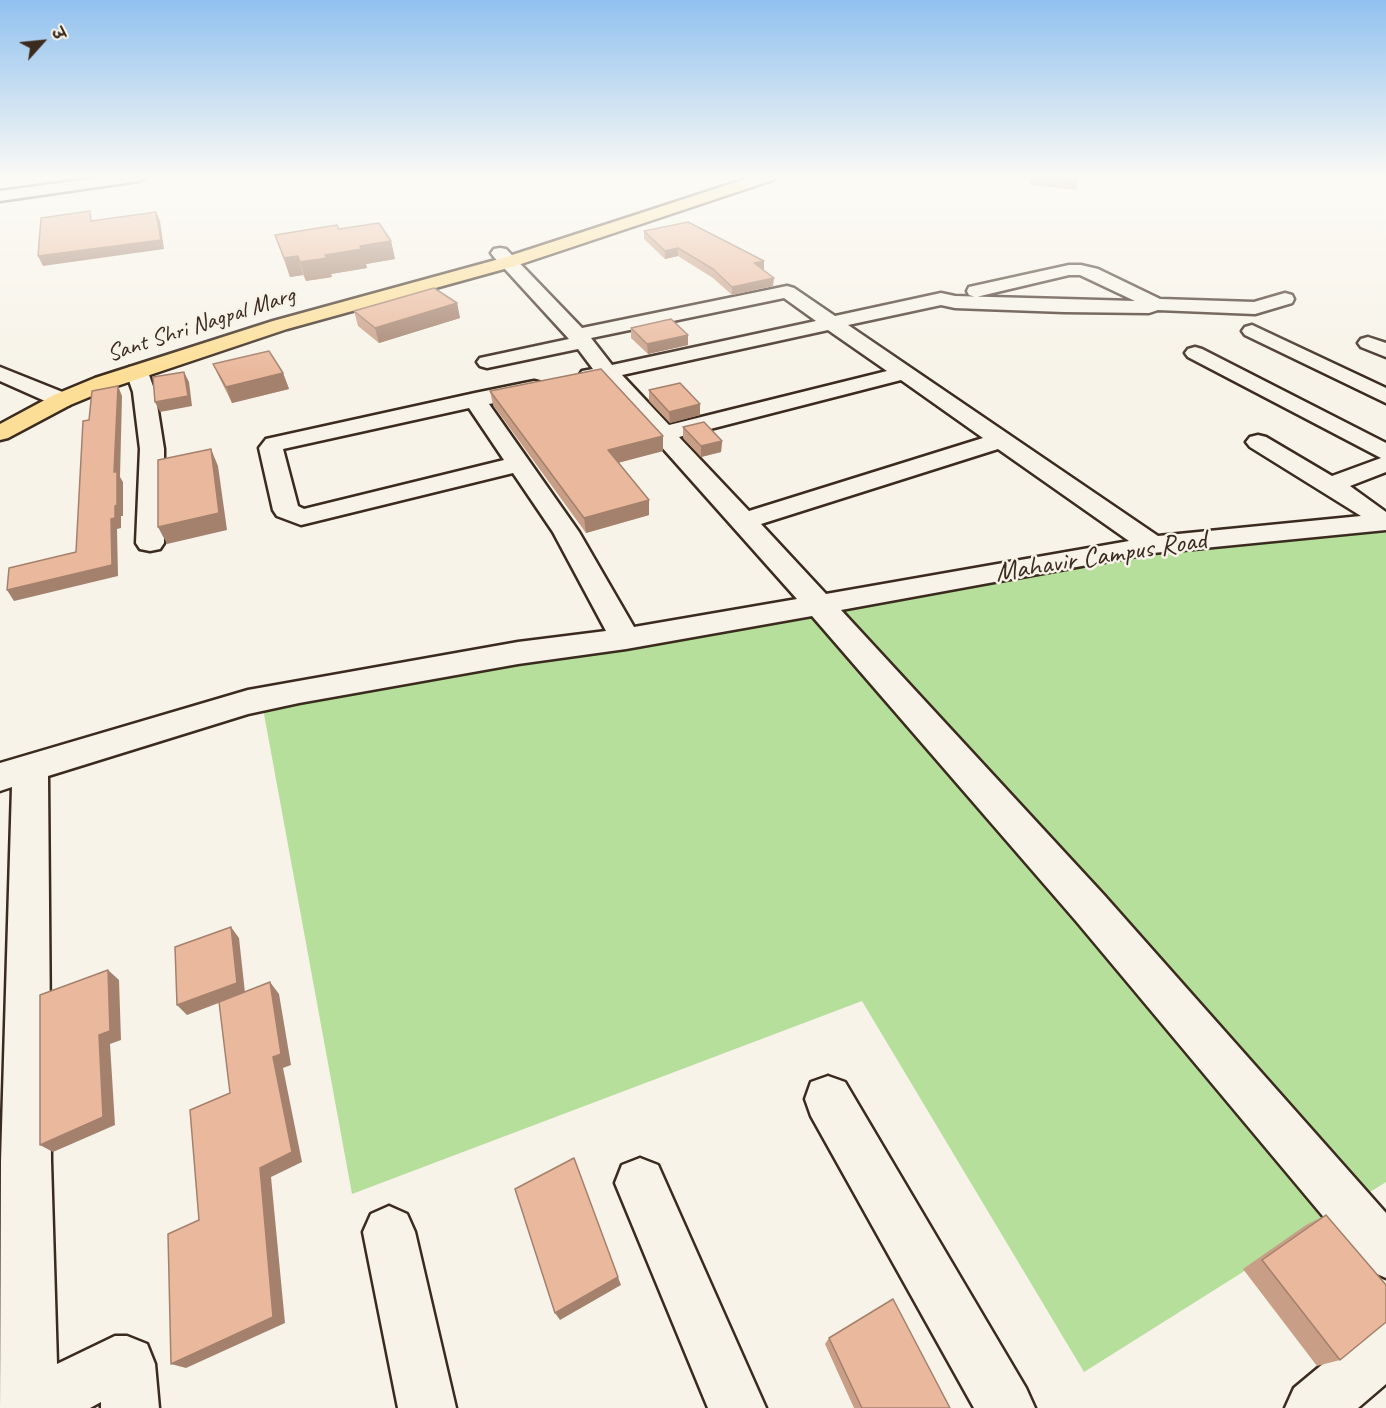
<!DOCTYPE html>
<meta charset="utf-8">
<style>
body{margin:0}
#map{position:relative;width:1386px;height:1408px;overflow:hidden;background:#f7f3e8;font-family:Caveat,"Playpen Sans Deva",sans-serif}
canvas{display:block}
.north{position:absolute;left:12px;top:12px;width:60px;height:60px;-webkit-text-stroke:4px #f7f3e8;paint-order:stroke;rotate:63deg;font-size:16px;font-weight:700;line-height:24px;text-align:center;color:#3b2a1e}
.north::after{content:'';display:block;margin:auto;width:21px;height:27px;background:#3b2a1e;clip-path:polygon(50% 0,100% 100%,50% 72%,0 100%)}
</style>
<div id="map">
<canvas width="1386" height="1408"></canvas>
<div class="north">उ</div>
</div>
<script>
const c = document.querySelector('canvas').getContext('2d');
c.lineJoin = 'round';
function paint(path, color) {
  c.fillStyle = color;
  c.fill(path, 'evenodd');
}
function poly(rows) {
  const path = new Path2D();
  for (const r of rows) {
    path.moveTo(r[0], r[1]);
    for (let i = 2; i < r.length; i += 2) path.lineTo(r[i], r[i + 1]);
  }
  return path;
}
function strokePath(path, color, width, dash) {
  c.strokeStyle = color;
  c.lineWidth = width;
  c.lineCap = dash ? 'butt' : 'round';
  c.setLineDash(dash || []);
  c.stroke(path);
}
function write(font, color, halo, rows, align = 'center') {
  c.font = font + ' Caveat,sans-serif';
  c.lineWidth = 5;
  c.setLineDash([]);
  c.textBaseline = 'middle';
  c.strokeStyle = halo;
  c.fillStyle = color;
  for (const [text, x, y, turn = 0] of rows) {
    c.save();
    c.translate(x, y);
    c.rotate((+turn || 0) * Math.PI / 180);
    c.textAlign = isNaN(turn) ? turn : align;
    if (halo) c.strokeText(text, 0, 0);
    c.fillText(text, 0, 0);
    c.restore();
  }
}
paint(poly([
 [1386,521,1386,1182,1084,1372,862,1001,352,1194,262,703,1137,555]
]), '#b6df9b');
const minor = poly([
 [104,177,146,177,139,181,0,201,0,191,104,177],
 [500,248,506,249,582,328,787,286,794,288,835,316,941,293,955,296,1135,301,1080,275,1069,275,976,297,969,295,967,291,969,287,1069,265,1081,265,1098,269,1160,299,1254,302,1285,293,1292,295,1294,299,1292,303,1255,314,1158,310,1149,313,1064,312,955,308,941,305,848,325,1158,536,1361,516,1250,447,1246,442,1250,437,1258,435,1266,437,1332,476,1381,458,1188,357,1185,353,1188,349,1195,347,1202,349,1386,443,1386,472,1350,486,1386,512,1386,530,1153,553,841,610,1104,895,1386,1213,1386,1278,1368,1270,1076,921,812,616,626,649,518,664,299,703,248,714,48,776,51,1161,57,1364,115,1336,127,1336,147,1344,155,1364,159,1408,101,1408,101,1402,90,1408,0,1408,1,1161,12,787,0,791,0,763,248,690,518,642,606,631,553,532,513,473,301,525,277,516,273,510,259,448,266,439,475,393,534,381,542,383,545,388,542,393,489,404,579,532,634,627,797,599,602,380,590,382,582,381,579,376,582,371,593,369,578,349,487,368,480,366,477,362,480,358,569,339,494,257,491,253,494,249,500,248],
 [784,298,816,321,612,365,591,338,784,298],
 [828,330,887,371,669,425,622,375,828,330],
 [901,380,983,438,749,511,679,437,901,380],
 [469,408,504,460,312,507,304,509,298,506,283,449,469,408],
 [998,449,1129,541,826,594,761,524,998,449],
 [1252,325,1386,388,1386,403,1245,335,1242,331,1245,327,1252,325],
 [1368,337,1386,343,1386,357,1361,347,1358,343,1361,339,1368,337],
 [137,366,145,367,148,372,155,392,164,449,164,543,160,549,150,551,140,549,136,543,140,449,133,392,126,372,129,367,137,366],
 [0,367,70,395,73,400,70,405,62,407,54,405,0,381,0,367],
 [828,1076,845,1082,1026,1388,1035,1408,974,1408,811,1116,805,1099,811,1082,828,1076],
 [640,1158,658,1165,766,1408,708,1408,615,1183,622,1165,640,1158],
 [389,1206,407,1214,415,1232,456,1408,398,1408,363,1232,371,1214,389,1206],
 [1386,1320,1386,1384,1358,1408,1285,1408,1294,1388,1366,1328,1386,1320]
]);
const major = poly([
 [752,177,775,177,773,180,515,266,287,329,111,388,70,405,8,438,0,440,0,424,54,395,95,378,273,321,503,258,752,177]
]);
strokePath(minor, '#3b2a1e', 5);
strokePath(major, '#3b2a1e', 5);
paint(minor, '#f7f3e8');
paint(major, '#fcde96');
paint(poly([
 [1030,177,1078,177,1078,181,1076,190,1030,185],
 [339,229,391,241,395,259,366,264,367,268,331,274,332,277,306,281,303,275,290,277,275,235],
 [644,231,764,269,763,270,773,286,732,295,713,278,678,256,665,259,644,239],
 [457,303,460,318,379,343,358,326,354,311],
 [631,328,688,335,688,345,648,354,631,338],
 [213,364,283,373,289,389,232,403,220,379],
 [649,390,700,415,670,423,649,401],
 [490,391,663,451,618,463,649,500,649,515,586,533,493,405],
 [683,427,722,441,721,452,701,457,683,438],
 [1326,1215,1340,1360,1317,1366,1243,1269,1306,1225],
 [829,1338,950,1408,854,1408,825,1344]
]), '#c99e86');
paint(poly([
 [156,212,160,221,164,249,43,266,38,256],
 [391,241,395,259,366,264,367,268,331,274,332,277,306,281,300,262,360,246],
 [678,248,678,256,665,259,665,251],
 [298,256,303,275,290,277,284,258],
 [764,261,764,269,754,271,754,263],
 [774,278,773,286,732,295,732,287],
 [457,303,460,318,379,343,375,328],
 [688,335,688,345,648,354,647,344],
 [184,372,189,382,192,406,160,412,155,402],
 [283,373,289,389,232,403,226,387],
 [118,386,122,396,120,477,123,482,123,516,121,516,121,528,117,529,118,576,14,601,7,590,112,565,111,519],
 [700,404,700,415,670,423,669,412],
 [663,436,663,451,609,465,608,450],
 [722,441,721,452,701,457,701,446],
 [211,449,218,466,227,530,167,544,158,527],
 [649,500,649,515,586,533,584,518],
 [231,927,239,938,245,993,187,1015,177,1005],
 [108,970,119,980,121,1040,110,1044,115,1125,53,1152,40,1145,99,1035],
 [270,982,279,994,291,1065,283,1068,302,1162,271,1177,285,1323,186,1368,171,1364,260,1168],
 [618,1277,621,1285,560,1320,555,1313]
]), '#a4816d');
const building = poly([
 [1036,177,1078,177,1078,181,1036,177],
 [90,211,91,221,156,212,161,240,38,256,41,218,90,211],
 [688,222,764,261,754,263,774,278,732,287,713,269,678,248,665,251,644,231,688,222],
 [379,223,391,241,360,246,362,249,325,255,327,258,300,262,298,256,284,258,275,235,337,225,339,229,379,223],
 [434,288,457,303,375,328,354,311,434,288],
 [671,319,688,335,647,344,631,328,671,319],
 [269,351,283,373,226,387,213,364,269,351],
 [601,369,663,436,608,450,649,500,584,518,490,391,601,369],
 [184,372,188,396,155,402,153,377,184,372],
 [680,383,700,404,669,412,649,390,680,383],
 [118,386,114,472,117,472,117,505,115,506,115,518,111,519,112,565,7,590,9,568,76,552,83,421,89,420,92,391,118,386],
 [704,422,722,441,701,446,683,427,704,422],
 [211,449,219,513,158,527,158,460,211,449],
 [231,927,237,983,177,1005,175,947,231,927],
 [108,970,110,1031,99,1035,103,1117,40,1145,40,995,108,970],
 [270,982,281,1054,273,1057,292,1152,260,1168,273,1317,171,1364,168,1234,199,1220,190,1110,230,1093,219,1002,270,982],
 [574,1158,618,1277,555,1313,515,1189,574,1158],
 [1326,1215,1386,1285,1386,1322,1340,1360,1262,1260,1326,1215],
 [893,1299,950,1408,862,1408,829,1338,893,1299]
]);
paint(building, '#eab89c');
strokePath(building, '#a4816d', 1.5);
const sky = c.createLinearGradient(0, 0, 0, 375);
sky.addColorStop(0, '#91c1ef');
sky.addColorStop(0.47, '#fbfaf5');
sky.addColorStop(1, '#fbfaf500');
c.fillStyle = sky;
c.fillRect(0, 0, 1386, 375);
write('24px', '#3b2a1e', '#f7f3e8', [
 ["Sant Shri Nagpal Marg",201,325,-18]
]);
write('28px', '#3b2a1e', '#f7f3e8', [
 ["Mahavir Campus Road",1101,557,-9]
]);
</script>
